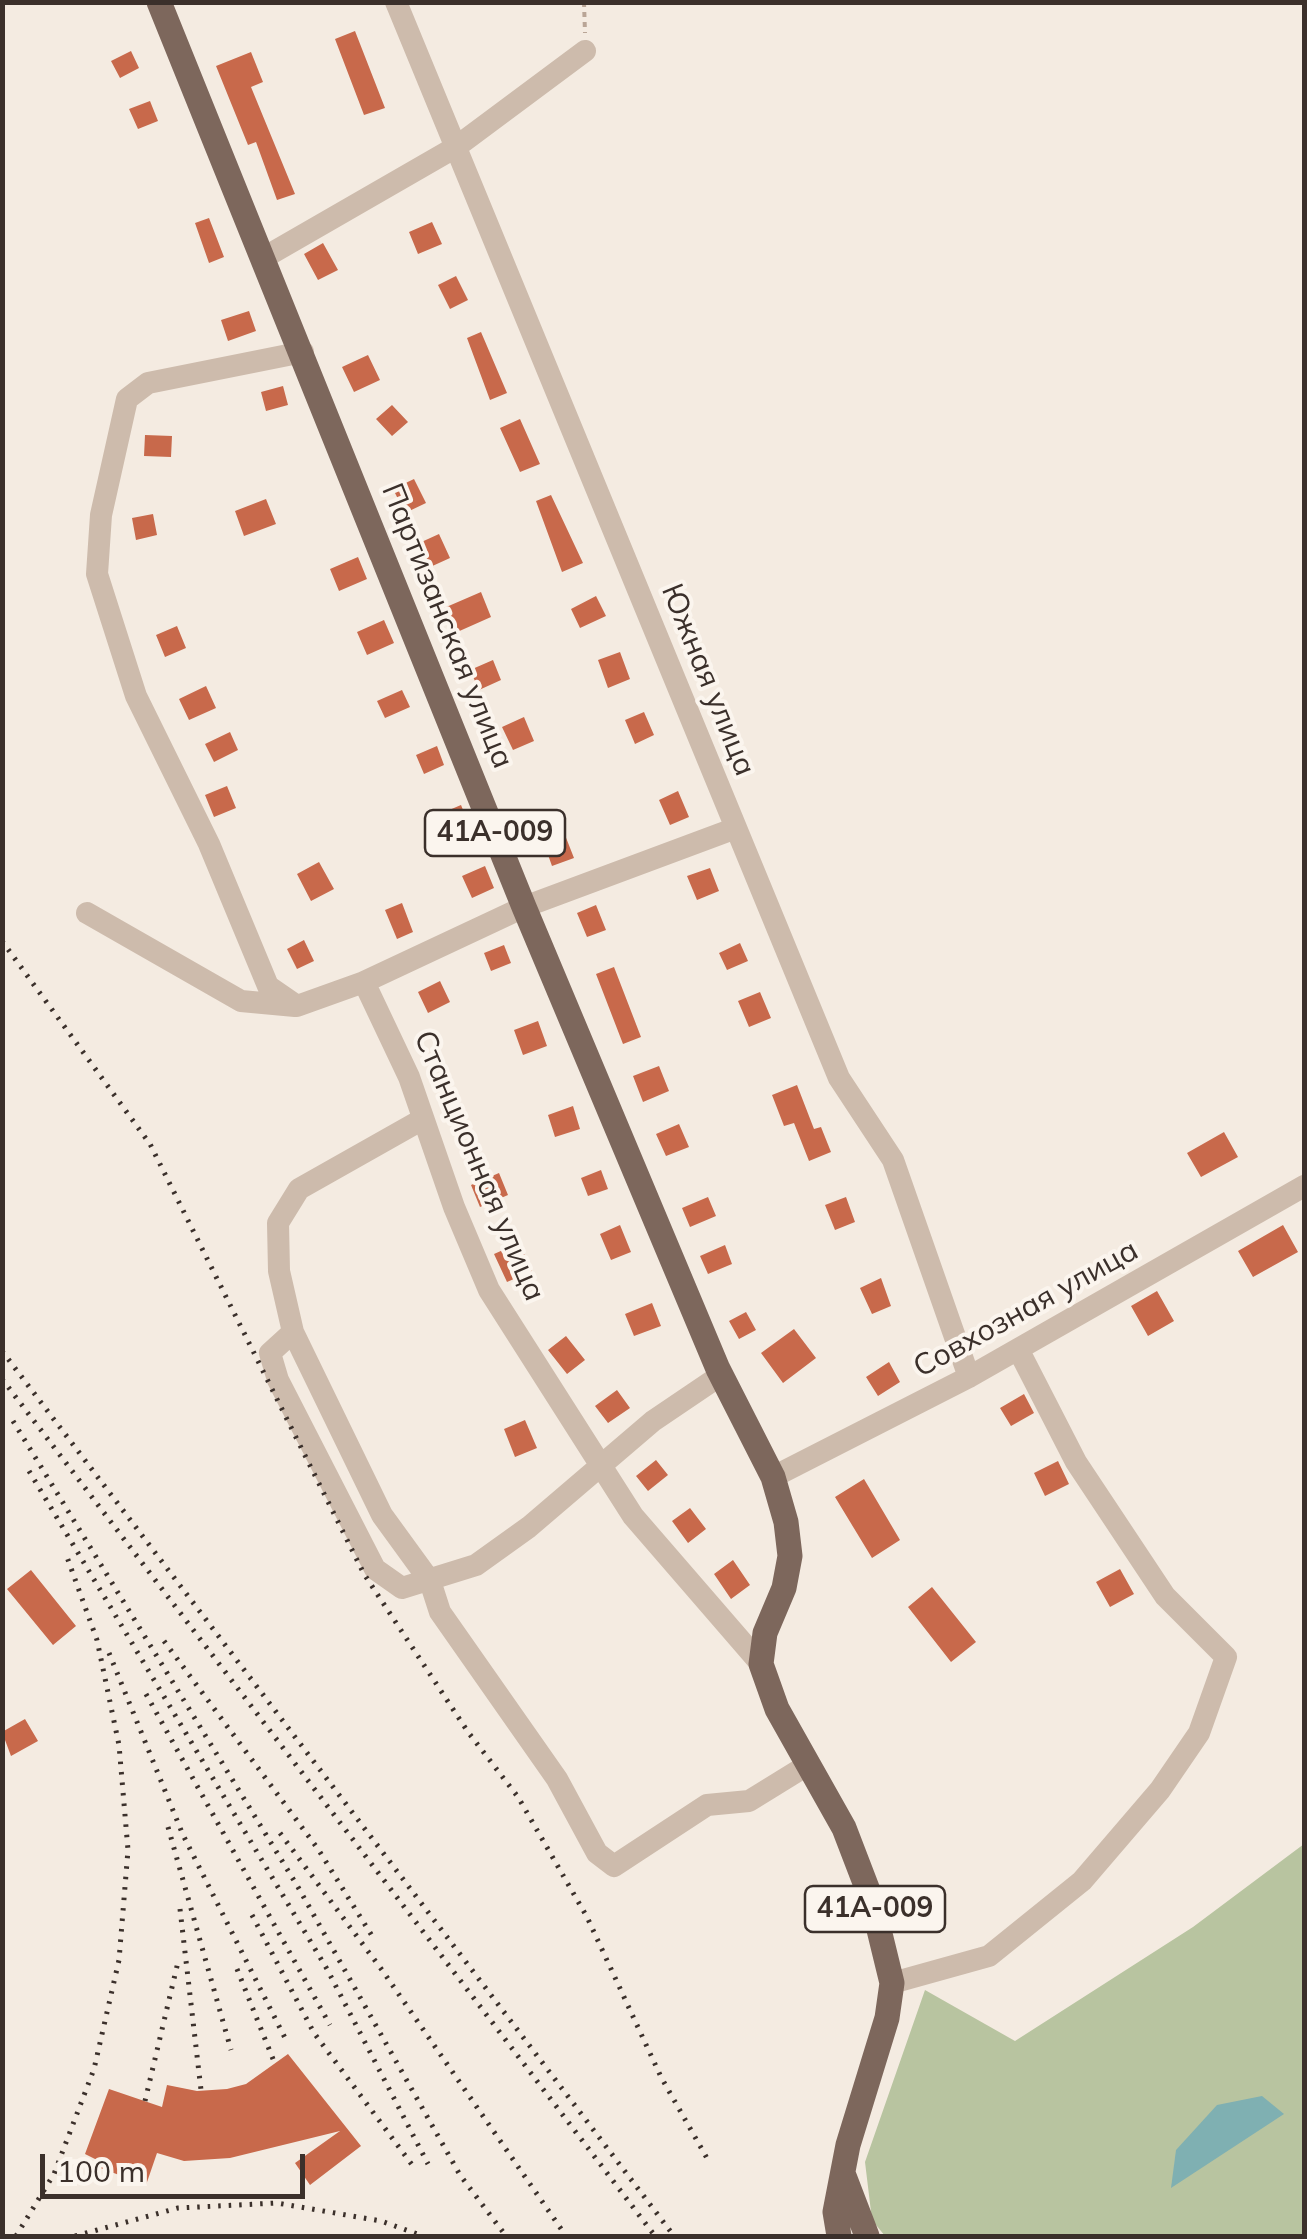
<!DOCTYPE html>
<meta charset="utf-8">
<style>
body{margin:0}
#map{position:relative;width:1307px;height:2239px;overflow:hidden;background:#f4ebe1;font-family:Mulish,sans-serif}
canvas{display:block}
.frame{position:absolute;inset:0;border:5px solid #3b302b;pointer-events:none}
.scale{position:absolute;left:40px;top:2154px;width:265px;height:45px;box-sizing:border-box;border:5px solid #3b302b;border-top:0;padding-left:12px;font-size:30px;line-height:35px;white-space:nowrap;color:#3b302b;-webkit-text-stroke:8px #fbf5ee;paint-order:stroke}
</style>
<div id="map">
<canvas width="1307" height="2239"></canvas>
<div class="frame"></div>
<div class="scale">100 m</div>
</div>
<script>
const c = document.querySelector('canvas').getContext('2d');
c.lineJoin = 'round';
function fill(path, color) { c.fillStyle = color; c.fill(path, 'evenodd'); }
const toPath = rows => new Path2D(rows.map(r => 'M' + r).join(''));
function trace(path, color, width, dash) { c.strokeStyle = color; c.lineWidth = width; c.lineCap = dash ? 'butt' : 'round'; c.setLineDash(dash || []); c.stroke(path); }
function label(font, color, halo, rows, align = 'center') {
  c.font = font + ' Mulish,sans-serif'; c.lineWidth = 8; c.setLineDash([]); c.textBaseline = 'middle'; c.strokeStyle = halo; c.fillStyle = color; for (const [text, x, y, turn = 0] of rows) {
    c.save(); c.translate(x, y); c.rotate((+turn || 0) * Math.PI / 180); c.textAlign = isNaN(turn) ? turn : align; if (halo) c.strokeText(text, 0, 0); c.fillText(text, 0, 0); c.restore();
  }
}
const green = toPath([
 [1304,1844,1304,2236,885,2236,872,2220,865,2162,925,1990,1015,2041,1193,1927]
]);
const water = toPath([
 [1262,2096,1284,2114,1171,2188,1176,2150,1217,2105]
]);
const building = toPath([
 [355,31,385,108,364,115,335,39],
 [131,51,139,68,120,78,111,61],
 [251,52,263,82,251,87,295,194,277,200,256,142,248,145,216,66],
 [150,101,158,121,138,129,129,109],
 [209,218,224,257,209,263,195,223],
 [432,222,442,244,418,254,409,232],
 [323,243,338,270,318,280,304,254],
 [456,276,468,300,450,309,438,285],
 [249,311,256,331,228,341,221,320],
 [481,332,507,393,490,400,467,338],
 [368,355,380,380,354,392,342,367],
 [283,386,288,405,266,411,261,392],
 [392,405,408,422,392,436,376,419],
 [520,419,540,464,520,472,500,428],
 [145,435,172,436,171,457,144,456],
 [414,479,426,503,405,513,393,489],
 [551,495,583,563,562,572,536,501],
 [266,499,276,524,244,536,235,511],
 [153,514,157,535,136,540,132,518],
 [439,534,450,558,428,568,417,544],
 [358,557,367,579,339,591,330,569],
 [481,592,491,617,455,633,444,608],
 [596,596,606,616,580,628,571,609],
 [384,620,394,643,367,655,357,632],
 [177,626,186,648,165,657,156,635],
 [620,652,630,679,608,688,598,660],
 [493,660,501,680,479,690,470,670],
 [206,686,216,708,189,720,179,699],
 [402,690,410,707,385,718,377,701],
 [644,712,654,735,635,744,625,720],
 [524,717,534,741,513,750,502,727],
 [230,732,238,750,214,762,205,744],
 [437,746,444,765,424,774,416,755],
 [227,786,236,808,214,817,205,795],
 [678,791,689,817,670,825,659,800],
 [461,805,471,829,445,839,435,816],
 [563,830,574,858,552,866,542,838],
 [319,862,334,889,311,901,297,874],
 [485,866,494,888,472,898,462,876],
 [710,868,719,891,697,900,687,876],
 [402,903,413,932,397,939,385,910],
 [596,905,606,930,587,937,577,913],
 [304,940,314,961,297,969,287,949],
 [740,943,748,961,727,970,719,953],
 [504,945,511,963,491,971,484,953],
 [614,967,641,1037,623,1044,596,974],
 [440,981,450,1002,428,1013,418,992],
 [760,992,771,1018,749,1027,738,1001],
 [538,1021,547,1046,523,1055,514,1030],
 [659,1066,669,1091,643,1102,633,1076],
 [797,1085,814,1129,821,1127,831,1152,809,1161,794,1123,784,1126,772,1095],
 [573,1106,580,1129,555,1137,548,1115],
 [679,1124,689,1147,666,1156,656,1134],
 [1224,1132,1238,1157,1201,1177,1187,1153],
 [601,1170,608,1189,588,1196,581,1178],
 [499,1173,508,1195,480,1207,471,1185],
 [708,1197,716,1216,690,1227,682,1208],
 [846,1197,855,1222,835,1230,825,1205],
 [620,1225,631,1252,611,1260,600,1234],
 [1283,1225,1298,1252,1253,1277,1238,1251],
 [519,1243,532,1271,507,1282,494,1254],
 [725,1245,732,1264,708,1274,700,1256],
 [881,1278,891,1306,872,1314,860,1288],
 [1157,1291,1174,1321,1148,1336,1131,1306],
 [652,1303,661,1326,634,1336,625,1314],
 [746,1312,756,1330,739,1339,729,1321],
 [794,1329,816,1358,783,1383,761,1353],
 [566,1336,585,1360,567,1374,548,1350],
 [889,1362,900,1382,878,1396,866,1377],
 [617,1390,630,1408,608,1423,595,1406],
 [1024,1394,1034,1413,1011,1426,1000,1408],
 [525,1420,537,1448,515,1457,504,1429],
 [656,1460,668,1475,648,1491,636,1476],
 [1058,1461,1069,1484,1045,1496,1034,1473],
 [864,1479,900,1540,872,1558,835,1497],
 [690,1508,706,1529,688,1543,672,1521],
 [733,1560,750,1585,731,1599,714,1574],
 [1120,1569,1134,1594,1110,1607,1096,1582],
 [31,1570,76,1626,53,1645,7,1589],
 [932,1587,976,1642,951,1662,908,1607],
 [25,1719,38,1741,11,1756,2,1732],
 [288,2054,361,2146,310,2185,295,2163,340,2131,230,2158,184,2161,157,2153,146,2185,95,2166,97,2160,85,2154,109,2089,162,2107,167,2085,197,2091,227,2089,246,2084]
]);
const path = toPath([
 [584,2,585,33]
]);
const minor = toPath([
 [396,2,839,1078,893,1160,969,1377],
 [265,257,456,147,585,51],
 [303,352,148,383,127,399,101,515,97,574,136,696,209,844,268,986,297,1006,364,982,524,907,736,828],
 [87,913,241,1001,295,1006],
 [364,982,409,1077,454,1207,489,1290,633,1516,761,1664],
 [423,1119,299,1189,278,1223,279,1271,293,1332,270,1353,278,1380,375,1569,402,1588,476,1565,529,1527,653,1421,721,1375],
 [293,1332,382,1515,430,1581,440,1612,557,1779,597,1853,614,1866,707,1805,749,1801,809,1764],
 [773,1477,969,1377,1304,1186],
 [892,1983,989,1956,1082,1881,1160,1790,1199,1733,1226,1657,1165,1596,1076,1462,1018,1349]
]);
const major = toPath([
 [159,2,524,907,718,1369,773,1477,786,1522,790,1556,784,1588,765,1633,761,1664,777,1709,844,1828,872,1901,892,1983,887,2018,848,2145,835,2212,839,2236],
 [844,2176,867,2236]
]);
const rail = toPath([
 [2,941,150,1144,364,1574,468,1732,518,1797,587,1917,661,2077,708,2160],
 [2,1351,674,2236],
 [2,1379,655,2236],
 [13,1421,298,1887,460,2175,506,2236],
 [29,1471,327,1969,428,2164],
 [164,1641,318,1849,374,1939],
 [109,1653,183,1835,285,2038],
 [146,1694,330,2025],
 [168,1827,231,2050],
 [280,1833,382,1970,566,2236],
 [180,1909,201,2090],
 [252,1915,314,2033,413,2166],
 [237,1969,275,2064],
 [145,2101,178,1962],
 [16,2236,54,2174,94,2069,119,1960,128,1850,119,1745,97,1640,67,1557],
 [75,2236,178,2208,277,2203,381,2221,423,2236]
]);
const shields = [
 [495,833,140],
 [875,1909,140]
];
const shieldNames = [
 ["41А-009",495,833],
 ["41А-009",875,1909]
];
const streetNames = [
 ["Партизанская улица",447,626,68],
 ["Южная улица",708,680,68],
 ["Станционная улица",479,1166,67],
 ["Совхозная улица",1026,1309,-29]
];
fill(green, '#b8c4a0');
fill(water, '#7fb0b2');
fill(building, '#c8694b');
trace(path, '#b9a596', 4, [5, 5]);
trace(minor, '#cdbbac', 22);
trace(major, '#7d675c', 25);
trace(rail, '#3b302b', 5, [2.5, 8]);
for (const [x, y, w] of shields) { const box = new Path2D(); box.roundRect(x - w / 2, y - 23, w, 46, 8); c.fillStyle = '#fbf5ee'; c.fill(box); trace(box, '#3b302b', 2.5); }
label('bold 28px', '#3b302b', null, shieldNames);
label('30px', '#3b302b', '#fbf5ee', streetNames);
</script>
